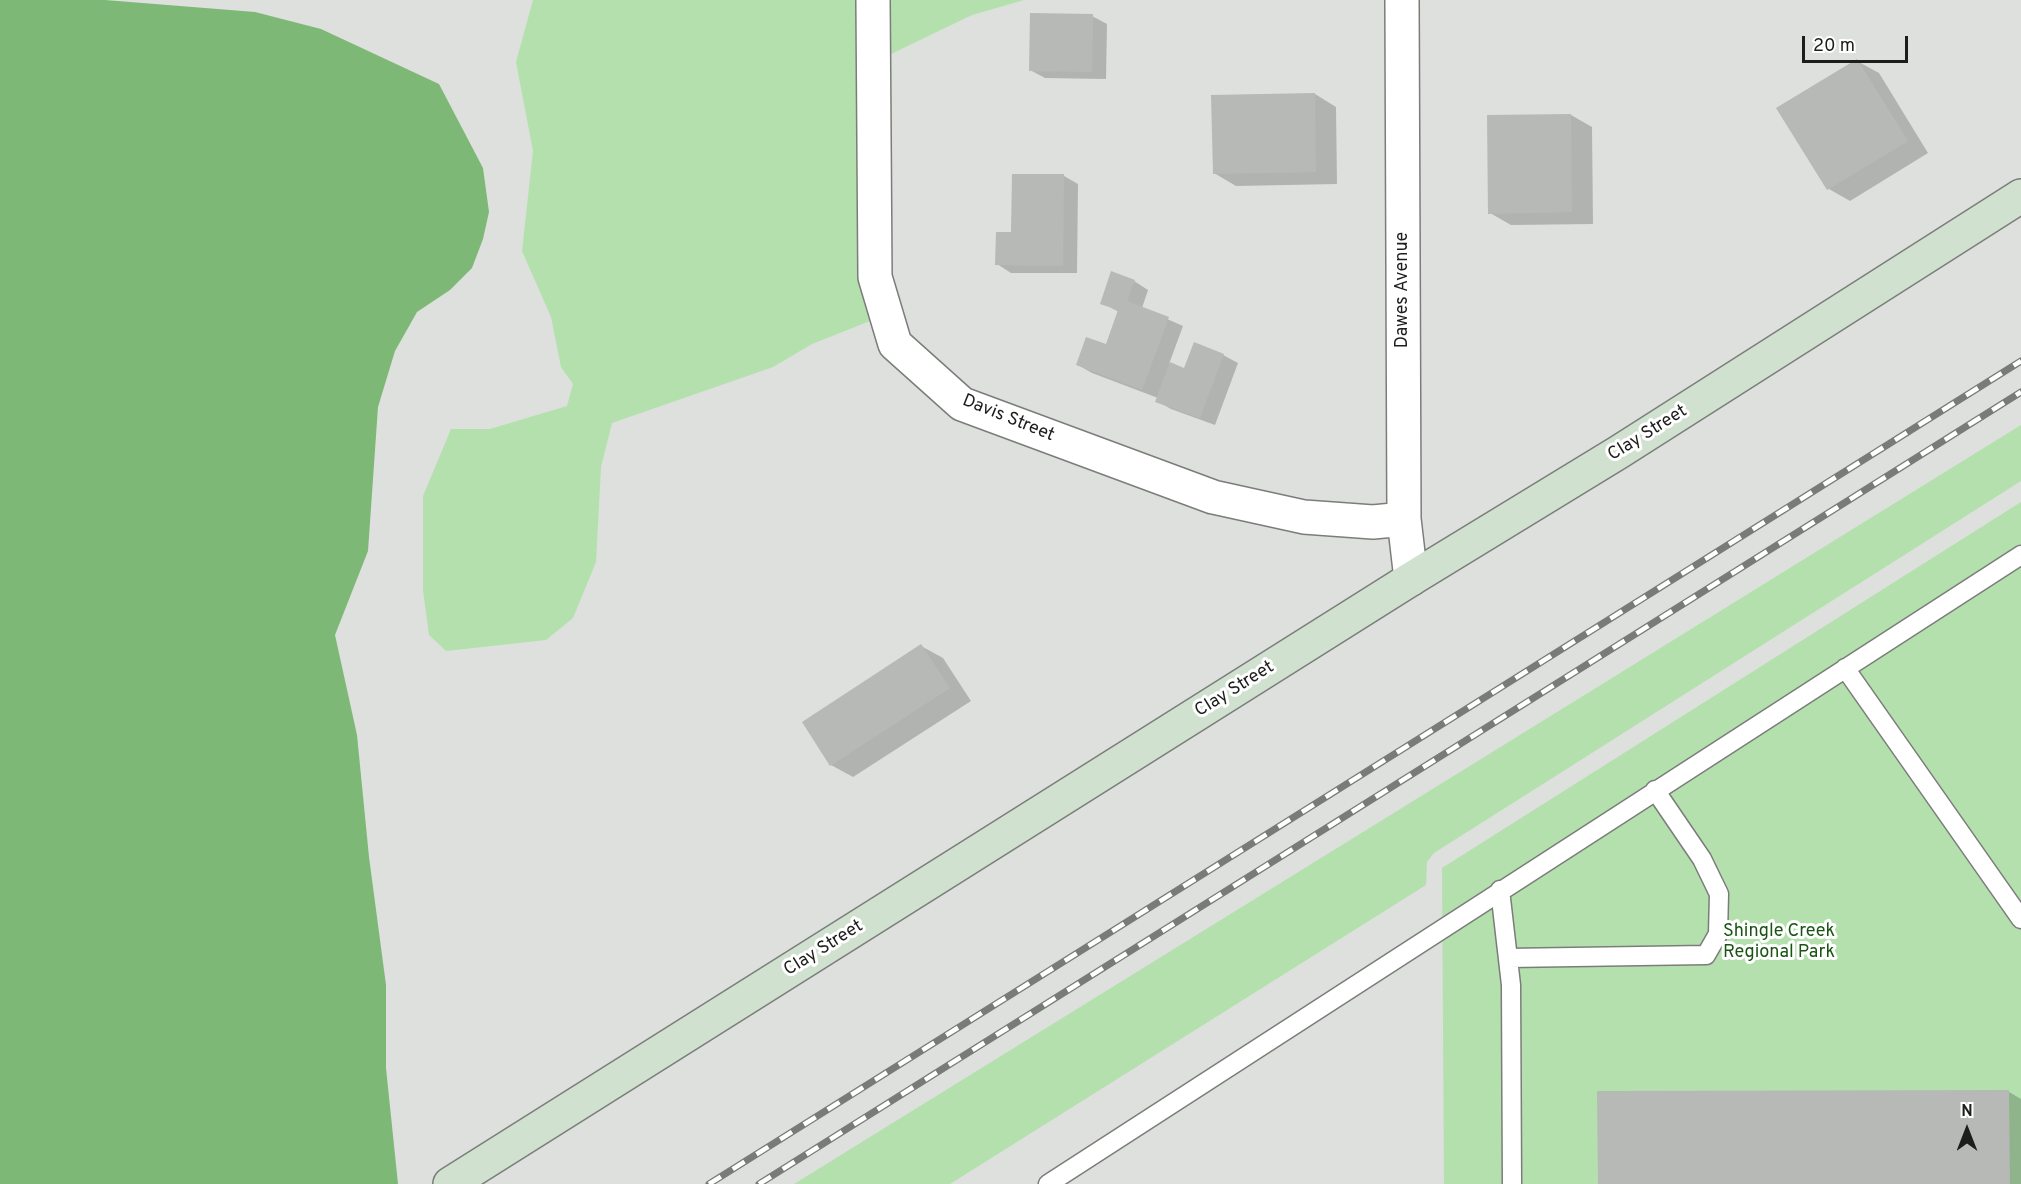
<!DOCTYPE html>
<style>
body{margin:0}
#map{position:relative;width:2021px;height:1184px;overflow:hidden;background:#dde0dc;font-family:Overpass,sans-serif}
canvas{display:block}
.north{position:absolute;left:1937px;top:1100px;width:60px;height:60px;-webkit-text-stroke:4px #fff;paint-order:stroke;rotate:0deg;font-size:16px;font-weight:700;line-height:24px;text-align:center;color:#1d1e1c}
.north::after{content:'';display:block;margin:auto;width:21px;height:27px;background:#1d1e1c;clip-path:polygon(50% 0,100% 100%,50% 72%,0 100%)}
.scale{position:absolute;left:1802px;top:36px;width:106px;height:27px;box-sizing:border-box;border:3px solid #1d1e1c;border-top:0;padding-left:8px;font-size:18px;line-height:21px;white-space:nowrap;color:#1d1e1c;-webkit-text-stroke:4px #fff;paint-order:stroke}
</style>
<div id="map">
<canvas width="2021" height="1184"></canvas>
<div class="north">N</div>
<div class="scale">20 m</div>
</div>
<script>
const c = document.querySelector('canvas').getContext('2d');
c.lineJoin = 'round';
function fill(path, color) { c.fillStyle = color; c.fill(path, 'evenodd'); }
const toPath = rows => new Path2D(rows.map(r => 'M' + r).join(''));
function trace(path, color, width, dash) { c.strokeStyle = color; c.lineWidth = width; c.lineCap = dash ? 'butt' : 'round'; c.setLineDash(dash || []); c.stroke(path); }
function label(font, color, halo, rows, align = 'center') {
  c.font = font + ' Overpass,sans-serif'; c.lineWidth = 6; c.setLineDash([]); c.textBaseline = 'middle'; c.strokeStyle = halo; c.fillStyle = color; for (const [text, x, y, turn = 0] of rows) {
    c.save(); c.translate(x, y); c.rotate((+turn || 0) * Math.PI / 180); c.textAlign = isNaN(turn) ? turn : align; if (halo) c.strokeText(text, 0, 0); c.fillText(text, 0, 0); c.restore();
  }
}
const green = toPath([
 [533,0,1024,0,972,15,889,55,870,69,862,293,880,317,812,344,773,367,612,423,601,467,596,562,573,618,546,640,446,651,429,635,423,590,423,496,451,429,490,429,567,406,573,384,561,367,551,317,522,251,533,151,516,62],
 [2021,425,2021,481,1434,853,1427,862,1426,885,950,1184,794,1184],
 [2021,502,2021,1184,1444,1184,1442,868]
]);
const forest = toPath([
 [0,0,105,0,255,12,321,29,439,84,483,168,489,212,483,239,472,268,450,290,417,312,395,351,378,407,368,551,335,635,357,735,369,857,386,985,386,1068,398,1184,0,1184]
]);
const shadow = toPath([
 [1092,16,1107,24,1106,79,1045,78,1030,70],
 [1857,61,1879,73,1928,153,1850,201,1829,189],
 [1315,94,1336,107,1337,184,1236,186,1214,173],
 [1571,115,1592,127,1593,224,1511,225,1490,213],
 [1064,176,1078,184,1077,273,1011,273,997,264],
 [1134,281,1148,290,1142,308,1183,326,1169,364,1185,370,1223,355,1238,363,1215,425,1171,409,1157,401,1158,398,1092,373,1078,365,1107,346,1119,312,1102,303],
 [921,646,943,658,971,701,853,777,831,765],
 [2009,1092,2021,1099,2021,1184,1599,1184]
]);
const building = toPath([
 [1030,13,1093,14,1092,72,1029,71],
 [1857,59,1908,141,1827,190,1776,108],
 [1315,93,1316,172,1213,174,1211,95],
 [1571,114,1572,212,1488,214,1487,115],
 [1012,174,1064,174,1063,266,995,265,996,232,1011,232],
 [1111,271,1135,280,1127,301,1169,317,1142,390,1076,365,1086,337,1106,344,1118,310,1100,304],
 [1194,342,1224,354,1200,418,1155,402,1170,362,1184,368],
 [921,644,950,688,830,766,802,722],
 [2009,1090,2010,1184,1598,1184,1597,1091]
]);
const lane = toPath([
 [1845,668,2021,919],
 [1500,890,1511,985,1512,1184],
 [1508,958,1706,955,1718,934,1719,894,1702,859,1655,790],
 [1048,1184,2021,555]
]);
const street = toPath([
 [873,0,875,277,895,344,962,404,1213,497,1304,517,1373,522,1404,519],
 [1402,0,1404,519,1411,579]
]);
const secondary = toPath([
 [450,1184,1411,579,1619,452,2021,196]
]);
const rail = toPath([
 [709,1184,2021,361],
 [759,1184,2021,392]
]);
const streetNames = [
 ["Dawes Avenue",1403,290,-90],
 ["Davis Street",1008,419,22],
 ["Clay Street",1648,434,-32],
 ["Clay Street",1235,690,-32],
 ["Clay Street",824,949,-32]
];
const parkNames = [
 ["Shingle Creek",1779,932],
 ["Regional Park",1779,953]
];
fill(green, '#b3e0ad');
fill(forest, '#7eb876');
fill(shadow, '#0003');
fill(building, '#b6b9b6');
trace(lane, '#7b7d7a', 21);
trace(street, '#7b7d7a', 36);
trace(secondary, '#7b7d7a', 36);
trace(lane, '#fff', 18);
trace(street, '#fff', 33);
trace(secondary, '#d1e1cf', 33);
trace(rail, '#797b78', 7);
trace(rail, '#fff', 4.5, [14]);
label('18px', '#1d1e1c', '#fff', streetNames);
label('18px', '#1a5414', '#fff', parkNames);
</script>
